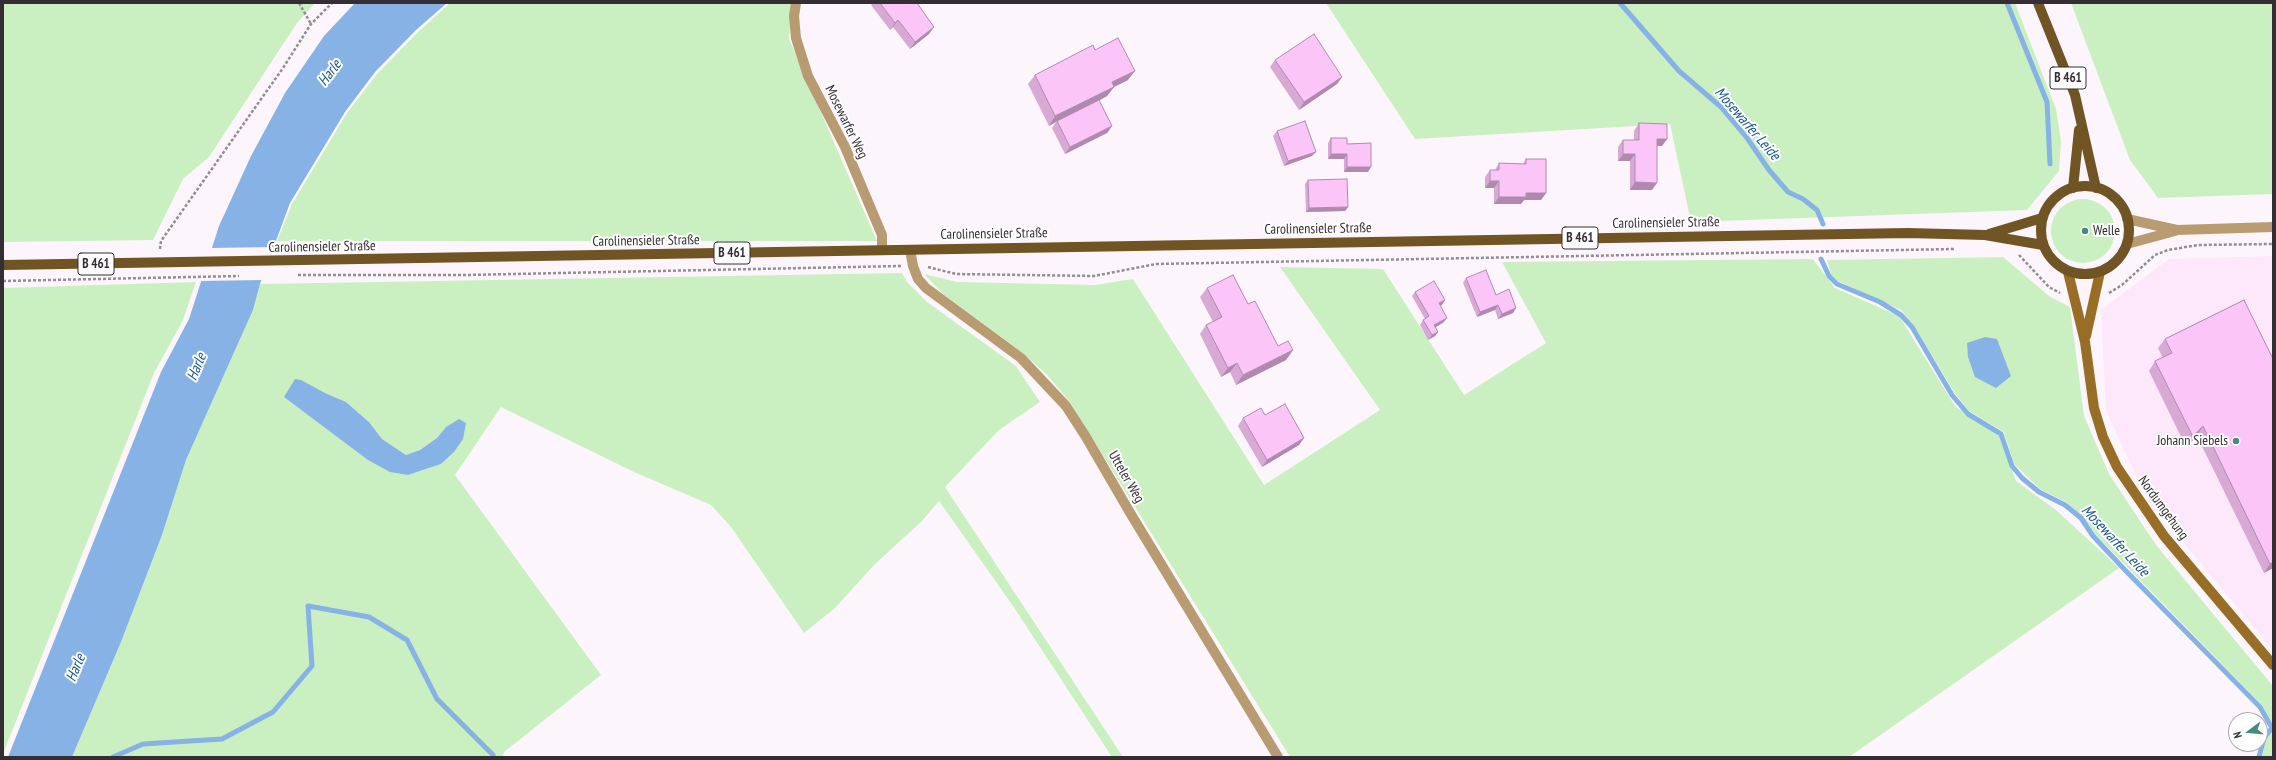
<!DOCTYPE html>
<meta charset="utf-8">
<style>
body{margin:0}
#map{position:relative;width:2276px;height:760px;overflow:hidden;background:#fdf5fc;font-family:"PT Sans Narrow",sans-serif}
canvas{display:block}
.frame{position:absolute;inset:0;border:4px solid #352d34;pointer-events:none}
.north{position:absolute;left:2228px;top:712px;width:40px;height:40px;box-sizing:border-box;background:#fff;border:1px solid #aeabae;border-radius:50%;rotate:254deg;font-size:11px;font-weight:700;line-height:16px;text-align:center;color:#352d34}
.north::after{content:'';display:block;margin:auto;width:14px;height:18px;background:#488b7e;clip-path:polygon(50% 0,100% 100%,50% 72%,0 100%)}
</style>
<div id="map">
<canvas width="2276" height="760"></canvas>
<div class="frame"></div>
<div class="north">N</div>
</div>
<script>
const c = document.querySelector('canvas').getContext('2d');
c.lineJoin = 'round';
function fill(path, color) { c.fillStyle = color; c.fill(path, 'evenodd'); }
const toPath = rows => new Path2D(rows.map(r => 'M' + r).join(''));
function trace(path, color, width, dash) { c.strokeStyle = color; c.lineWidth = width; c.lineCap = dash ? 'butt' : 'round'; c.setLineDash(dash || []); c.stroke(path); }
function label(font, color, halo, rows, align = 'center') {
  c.font = font + ' "PT Sans Narrow",sans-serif'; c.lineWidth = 4; c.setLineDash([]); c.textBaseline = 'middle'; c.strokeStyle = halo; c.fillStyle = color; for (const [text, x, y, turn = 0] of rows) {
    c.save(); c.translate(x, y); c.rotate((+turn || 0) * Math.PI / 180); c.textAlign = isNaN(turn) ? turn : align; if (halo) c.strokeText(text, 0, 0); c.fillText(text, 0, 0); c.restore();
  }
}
const built = toPath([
 [2273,256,2273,650,2147,499,2106,411,2101,310,2169,259]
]);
const green = toPath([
 [3,3,315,3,297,23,209,157,183,179,153,240,3,242],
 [450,3,792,3,789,39,877,241,277,241,292,204,347,113,377,74,418,32],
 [1326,3,2015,3,2056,109,2061,141,2059,171,2027,210,1691,222,1670,124,1415,139],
 [2071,3,2273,3,2273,194,2158,198,2130,160],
 '2051 231a32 32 0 1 1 64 0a32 32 0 1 1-64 0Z',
 [2003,257,2049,296,2070,307,2084,416,2109,474,2156,545,2273,686,2273,725,2262,705,2096,535,2082,516,2066,502,2040,489,2014,464,2004,432,1969,411,1954,392,1913,324,1901,310,1838,281,1831,274,1827,260],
 [1813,259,1835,288,1899,316,1955,406,2000,437,2016,481,2056,510,2119,568,1849,757,1290,757,1070,402,1047,375,1023,353,943,294,924,274,957,282,1095,285,1133,279,1264,485,1380,410,1280,267,1383,269,1464,395,1546,343,1502,262],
 [902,273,907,282,927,302,1016,366,1040,402,999,430,945,487,1123,757,1112,757,1013,606,939,501,922,521,874,565,835,608,804,633,731,527,711,505,634,472,501,407,455,475,601,675,504,752,503,757,72,757,121,642,162,535,186,460,253,310,260,284],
 [325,393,346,402,369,422,382,439,406,455,420,450,437,438,446,427,454,452,441,464,408,475,323,425,284,397],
 [196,282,183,320,154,373,3,754,3,288],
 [2273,729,2273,757,2262,757,2266,739]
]);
const water = toPath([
 [355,3,447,3,416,30,375,72,345,112,290,203,260,284,253,310,186,460,162,535,121,642,72,757,8,757,161,372,189,319,219,226,251,156,285,93,324,36],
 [1985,337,1997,339,2011,376,1996,388,1975,377,1968,357,1967,343],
 [295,379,301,380,325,393,346,402,369,422,382,439,406,455,420,450,437,438,446,427,459,419,466,423,463,439,454,452,441,464,408,475,390,472,368,460,284,397]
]);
const pier = toPath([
 [275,247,264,280,199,281,210,248]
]);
const stream = toPath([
 [1620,3,1679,71,1721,107,1747,138,1769,170,1788,192,1803,199,1817,210,1823,224],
 [2007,3,2047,102,2050,164],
 [1821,259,1829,276,1837,284,1880,302,1901,315,1912,327,1952,395,1968,414,2001,434,2012,466,2022,478,2039,492,2065,505,2081,518,2093,536,2124,569,2260,707,2272,728,2264,738,2259,757],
 [113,757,143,744,222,739,273,712,312,666,308,606,369,617,407,640,437,699,493,755,493,757]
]);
const path = toPath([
 [299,3,311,24],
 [160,249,161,241,283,68,311,24,332,3],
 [2019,255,2049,287,2060,293],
 [928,267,956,274,1094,276,1156,264,1954,249],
 [298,275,465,275,901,266],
 [3,281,239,276],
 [2109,293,2122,285,2155,255,2168,250,2198,245,2273,244]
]);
const minor = toPath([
 [796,3,794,16,796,38,808,76,845,147,882,235,882,250],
 [910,250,913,266,918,279,926,288,1021,358,1066,406,1086,437,1129,511,1278,757]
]);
const tertiary = toPath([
 [2127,219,2177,230,2273,227],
 [2127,244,2175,231]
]);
const secondary = toPath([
 [2068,272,2085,342,2094,408,2103,437,2117,467,2164,536,2273,665],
 [2086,336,2100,272]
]);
const primary = toPath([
 [2038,3,2075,95,2096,188],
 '2041 230a44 44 0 1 1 88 0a44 44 0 1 1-88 0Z',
 [2073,188,2079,130],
 [1989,234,2042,218],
 [3,265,1908,233,1985,235,2043,245]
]);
const wall = toPath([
 [873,3,917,3,929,34,910,49,893,27,890,30,871,5],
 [1095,50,1128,80,1114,87,1107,96,1099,101,1112,126,1107,133,1065,154,1052,128,1056,122,1049,126,1028,84,1035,75],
 [1275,60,1342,77,1337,84,1299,110,1270,67],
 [1639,123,1667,139,1662,146,1657,146,1652,190,1630,190,1630,161,1618,161,1618,147,1623,140,1634,140,1634,131],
 [1277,131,1312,156,1284,166,1273,136],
 [1331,138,1347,144,1368,172,1344,172,1344,159,1328,159,1328,143],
 [1526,159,1546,193,1541,200,1524,200,1521,204,1494,204,1494,188,1485,188,1485,177,1490,170,1495,170,1499,163,1523,164],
 [1308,180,1348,207,1345,211,1306,212,1305,184],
 [1466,278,1496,295,1516,308,1513,313,1498,319,1495,310,1477,317,1463,283],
 [1207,288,1248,304,1278,346,1293,350,1286,360,1236,385,1230,372,1221,377,1200,334,1206,325,1213,322,1200,297],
 [1415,292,1445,300,1440,305,1444,322,1436,327,1438,332,1435,336,1428,340,1420,325,1423,320,1425,319,1412,296],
 [2244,300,2273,568,2264,573,2197,436,2186,447,2149,371,2155,361,2163,358,2158,348,2165,339],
 [1265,415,1304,438,1299,445,1262,467,1238,426,1243,418]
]);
const shadedWall = toPath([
 [898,20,893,27,890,30,895,23],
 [934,27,929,34,910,49,915,42],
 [1135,71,1128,80,1114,87,1107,96,1057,122,1057,121,1056,122,1049,126,1055,116,1112,82],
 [1342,77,1337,84,1299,110,1304,102],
 [1112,126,1107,133,1065,154,1070,147],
 [1657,139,1667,139,1662,146,1652,146],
 [1316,152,1312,156,1284,166,1288,161],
 [1331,154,1347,154,1344,159,1328,159],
 [1623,154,1635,154,1630,161,1618,161],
 [1347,167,1371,167,1368,172,1344,172],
 [1490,181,1499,181,1494,188,1485,188],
 [1635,182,1657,183,1652,190,1630,190],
 [1526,193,1546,193,1541,200,1524,200,1521,204,1494,204,1499,197],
 [1348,207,1345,211,1306,212,1309,208],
 [1445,300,1442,305,1436,308,1439,303],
 [1498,305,1495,310,1477,317,1480,312],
 [1516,308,1513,313,1498,319,1502,314],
 [1447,318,1444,322,1431,330,1434,325],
 [1438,332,1435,336,1428,340,1432,335],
 [1293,350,1286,360,1236,385,1243,375],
 [1237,363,1230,372,1221,377,1228,368],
 [2203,426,2197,436,2186,447,2193,437],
 [1304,438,1299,445,1262,467,1267,460],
 [2273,562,2273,568,2264,573,2270,564]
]);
const building = toPath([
 [880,3,917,3,934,27,915,42,898,20,895,23,880,3],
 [1314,34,1342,77,1304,102,1275,60,1314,34],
 [1118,38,1135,71,1112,82,1114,87,1055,116,1035,75,1093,45,1095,50,1118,38],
 [1099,100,1112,126,1070,147,1057,121,1099,100],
 [1305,121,1316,152,1288,161,1277,131,1305,121],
 [1639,123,1667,124,1667,139,1657,139,1657,183,1635,182,1635,154,1623,154,1623,140,1639,140,1639,123],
 [1331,138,1347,138,1347,144,1371,143,1371,167,1347,167,1347,154,1331,154,1331,138],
 [1526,159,1546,159,1546,193,1526,193,1526,197,1499,197,1499,181,1490,181,1490,170,1499,170,1499,163,1526,164,1526,159],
 [1347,179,1348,207,1309,208,1308,180,1347,179],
 [1486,270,1496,295,1509,289,1516,308,1502,314,1498,305,1480,312,1466,278,1486,270],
 [1233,275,1248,304,1255,301,1278,346,1288,341,1293,350,1243,375,1237,363,1228,368,1206,325,1222,317,1207,288,1233,275],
 [1434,281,1445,300,1439,303,1447,318,1434,325,1438,332,1432,335,1423,320,1429,316,1415,292,1434,281],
 [2244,300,2273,359,2273,562,2270,564,2203,426,2193,437,2155,361,2172,353,2165,339,2244,300],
 [1285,404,1304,438,1267,460,1243,418,1261,408,1265,415,1285,404]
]);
const markers = [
 [2085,231,4,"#488b7e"],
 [2236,441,4,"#488b7e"]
];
const shields = [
 [2068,78,36],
 [1580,238,36],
 [732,253,36],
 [96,264,36]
];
const shieldNames = [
 ["B 461",2068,78],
 ["B 461",1580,238],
 ["B 461",732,253],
 ["B 461",96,264]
];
const streetNames = [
 ["Mosewarfer Weg",846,122,64],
 ["Carolinensieler Straße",1666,223,-1],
 ["Carolinensieler Straße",1318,229,-1],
 ["Carolinensieler Straße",994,234,-1],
 ["Carolinensieler Straße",646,241,-1],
 ["Carolinensieler Straße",322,247,-1],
 ["Utteler Weg",1126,477,60],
 ["Nordumgehung",2163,508,54]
];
const poiNames = [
 ["Welle",2093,231],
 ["Johann Siebels",2228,441,"right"]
];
const waterNames = [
 ["Harle",330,73,-53],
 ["Mosewarfer Leide",1747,124,49],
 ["Harle",197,367,-68],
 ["Mosewarfer Leide",2115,541,47],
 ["Harle",76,668,-68]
];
fill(built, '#fce7fb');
fill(green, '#caf0c1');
fill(water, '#86b2e6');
fill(pier, '#fdf5fc');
trace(stream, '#86b2e6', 5);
trace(path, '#948c93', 2.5, [3, 2]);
trace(minor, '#b89b71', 10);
trace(tertiary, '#b89b71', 10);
trace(secondary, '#986e27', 10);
trace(primary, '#715423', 10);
fill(wall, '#d8a9d5');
fill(shadedWall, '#b08aae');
fill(building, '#fbc5f8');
trace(building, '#b08aae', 1);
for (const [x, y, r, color] of markers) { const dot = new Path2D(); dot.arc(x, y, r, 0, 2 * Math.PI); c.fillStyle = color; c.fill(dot); trace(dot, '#fff', 1.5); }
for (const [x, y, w] of shields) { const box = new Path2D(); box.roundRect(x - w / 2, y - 11, w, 22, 3); c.fillStyle = '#fff'; c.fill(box); trace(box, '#352d34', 1); }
label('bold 13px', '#352d34', null, shieldNames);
label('14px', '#352d34', '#fff', streetNames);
label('14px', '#352d34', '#fff', poiNames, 'left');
label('italic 15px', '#165492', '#fff', waterNames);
</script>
